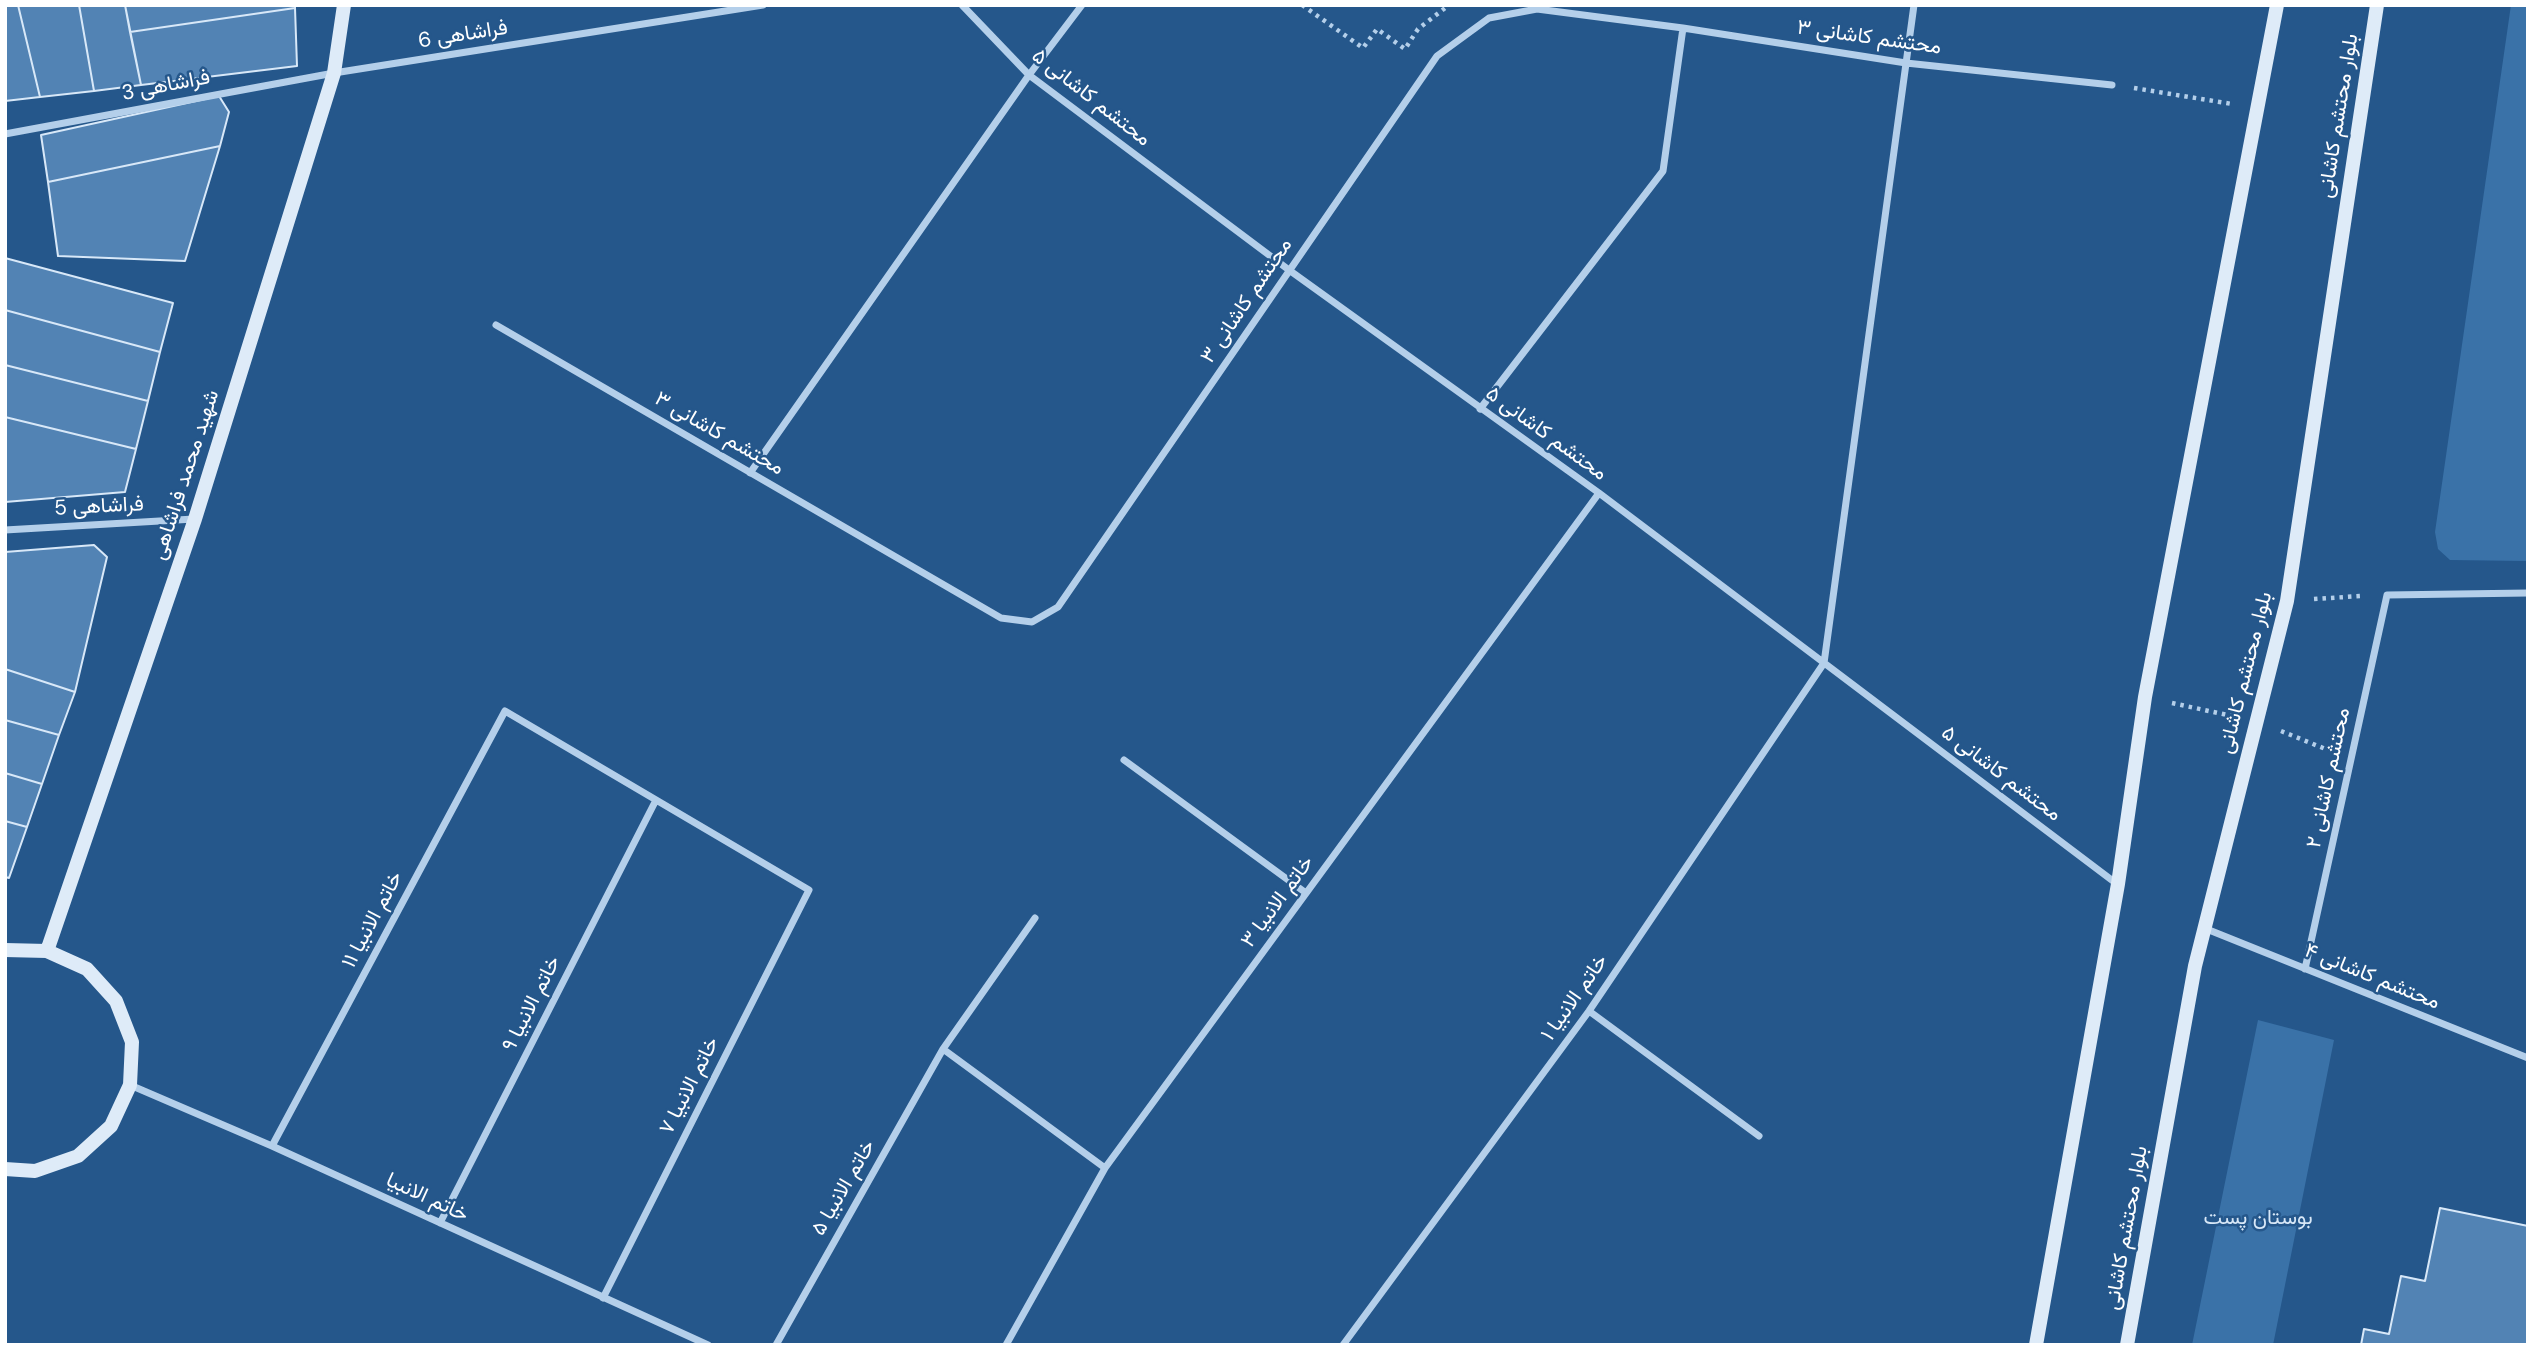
<!DOCTYPE html>
<meta charset="utf-8">
<style>
body{margin:0}
#map{position:relative;width:2533px;height:1350px;overflow:hidden;background:#25578b;font-family:"DM Sans",sans-serif}
canvas{display:block}
.frame{position:absolute;inset:0;border:7px solid #fff;pointer-events:none}
</style>
<div id="map">
<canvas width="2533" height="1350"></canvas>
<div class="frame"></div>
</div>
<script>
const c = document.querySelector('canvas').getContext('2d');
c.lineJoin = 'round';
function fill(path, color) { c.fillStyle = color; c.fill(path, 'evenodd'); }
const toPath = rows => new Path2D(rows.map(r => 'M' + r).join(''));
function trace(path, color, width, dash) { c.strokeStyle = color; c.lineWidth = width; c.lineCap = dash ? 'butt' : 'round'; c.setLineDash(dash || []); c.stroke(path); }
function label(font, color, halo, rows, align = 'center') {
  c.font = font + ' "DM Sans",Vazirmatn,sans-serif'; c.lineWidth = 5; c.setLineDash([]); c.textBaseline = 'middle'; c.strokeStyle = halo; c.fillStyle = color; for (const [text, x, y, turn = 0] of rows) {
    c.save(); c.translate(x, y); c.rotate((+turn || 0) * Math.PI / 180); c.textAlign = isNaN(turn) ? turn : align; if (halo) c.strokeText(text, 0, 0); c.fillText(text, 0, 0); c.restore();
  }
}
const green = toPath([
 [2511,5,2528,5,2528,561,2450,560,2438,549,2435,532],
 [2258,1020,2334,1040,2273,1345,2192,1345]
]);
const building = toPath([
 [5,5,18,5,40,97,5,101,5,5],
 [18,5,79,5,94,91,40,97,18,5],
 [79,5,125,5,141,85,94,91,79,5],
 [125,5,295,5,295,8,130,32,125,5],
 [295,8,297,66,141,85,130,32,295,8],
 [219,96,229,112,220,146,48,182,41,135,219,96],
 [220,146,185,261,58,256,48,182,220,146],
 [5,258,173,303,160,352,5,310,5,258],
 [5,310,160,352,148,401,5,365,5,310],
 [5,365,148,401,136,449,5,417,5,365],
 [5,417,136,449,125,492,5,502,5,417],
 [94,545,107,557,75,692,5,669,5,552,94,545],
 [5,669,75,692,59,735,5,720,5,669],
 [5,720,59,735,42,784,5,773,5,720],
 [5,773,42,784,27,827,5,821,5,773],
 [5,821,27,827,9,878,5,877,5,821],
 [2440,1208,2528,1226,2528,1345,2361,1345,2364,1329,2389,1334,2401,1276,2425,1281,2440,1208]
]);
const path = toPath([
 [1302,5,1363,48,1377,29,1405,49,1418,29,1449,5],
 [2134,88,2232,104],
 [2314,599,2361,596],
 [2172,703,2232,716],
 [2281,731,2328,750]
]);
const street = toPath([
 [962,5,1029,75,1289,270,1599,493,2117,884],
 [5,134,334,73,763,5],
 [496,325,1001,618,1032,622,1058,607,1437,56,1489,18,1537,9,1683,28,1906,63,2112,85],
 [1480,409,1663,171,1683,28],
 [750,473,1029,75,1082,5],
 [5,530,194,519],
 [1124,760,1306,893],
 [2204,928,2528,1058],
 [2305,969,2387,595,2528,593],
 [1589,1011,1759,1136],
 [943,1049,1105,1168],
 [130,1085,272,1146,708,1345],
 [272,1146,505,711,809,890,603,1298],
 [440,1223,656,800],
 [776,1345,943,1049,1035,918],
 [1006,1345,1105,1168,1599,493],
 [1343,1345,1589,1011,1824,663,1914,5]
]);
const secondary = toPath([
 [5,950,47,951,87,969,116,1001,132,1042,130,1085,111,1126,78,1156,35,1171,5,1169],
 [47,951,195,519,334,73,344,5],
 [2036,1345,2118,884,2145,697,2277,5],
 [2127,1345,2195,966,2287,601,2377,5]
]);
const streetNames = [
 ["فراشاهی 6",463,35,-9],
 ["محتشم کاشانی ۳",1869,38,8],
 ["فراشاهی 3",166,86,-11],
 ["محتشم کاشانی ۵",1091,98,38],
 ["بلوار محتشم کاشانی",2339,116,-81],
 ["محتشم کاشانی ۳",1247,301,-56],
 ["محتشم کاشانی ۳",719,434,30],
 ["محتشم کاشانی ۵",1546,434,36],
 ["شهید محمد فراشاهی",186,475,-72],
 ["فراشاهی 5",99,507,-3],
 ["بلوار محتشم کاشانی",2246,673,-76],
 ["محتشم کاشانی ۵",2001,774,37],
 ["محتشم کاشانی ۲",2329,778,-78],
 ["خاتم الانبیا ۳",1278,902,-54],
 ["خاتم الانبیا ۱۱",373,920,-62],
 ["محتشم کاشانی ۴",2372,977,22],
 ["خاتم الانبیا ۱",1575,998,-55],
 ["خاتم الانبیا ۹",532,1004,-63],
 ["خاتم الانبیا ۷",690,1086,-63],
 ["خاتم الانبیا ۵",844,1188,-60],
 ["خاتم الانبیا",427,1198,25],
 ["بلوار محتشم کاشانی",2127,1228,-80]
];
const parkNames = [
 ["بوستان پست",2258,1218]
];
fill(green, '#3a72a8');
fill(building, '#5283b4');
trace(building, '#d8e8f8', 2);
trace(path, '#b4cfea', 4.5, [3.5, 5]);
trace(street, '#b4cfea', 7);
trace(secondary, '#deebf8', 14);
label('21px', '#fff', '#25578b', streetNames);
label('21px', '#d8e8f8', '#25578b', parkNames);
</script>
